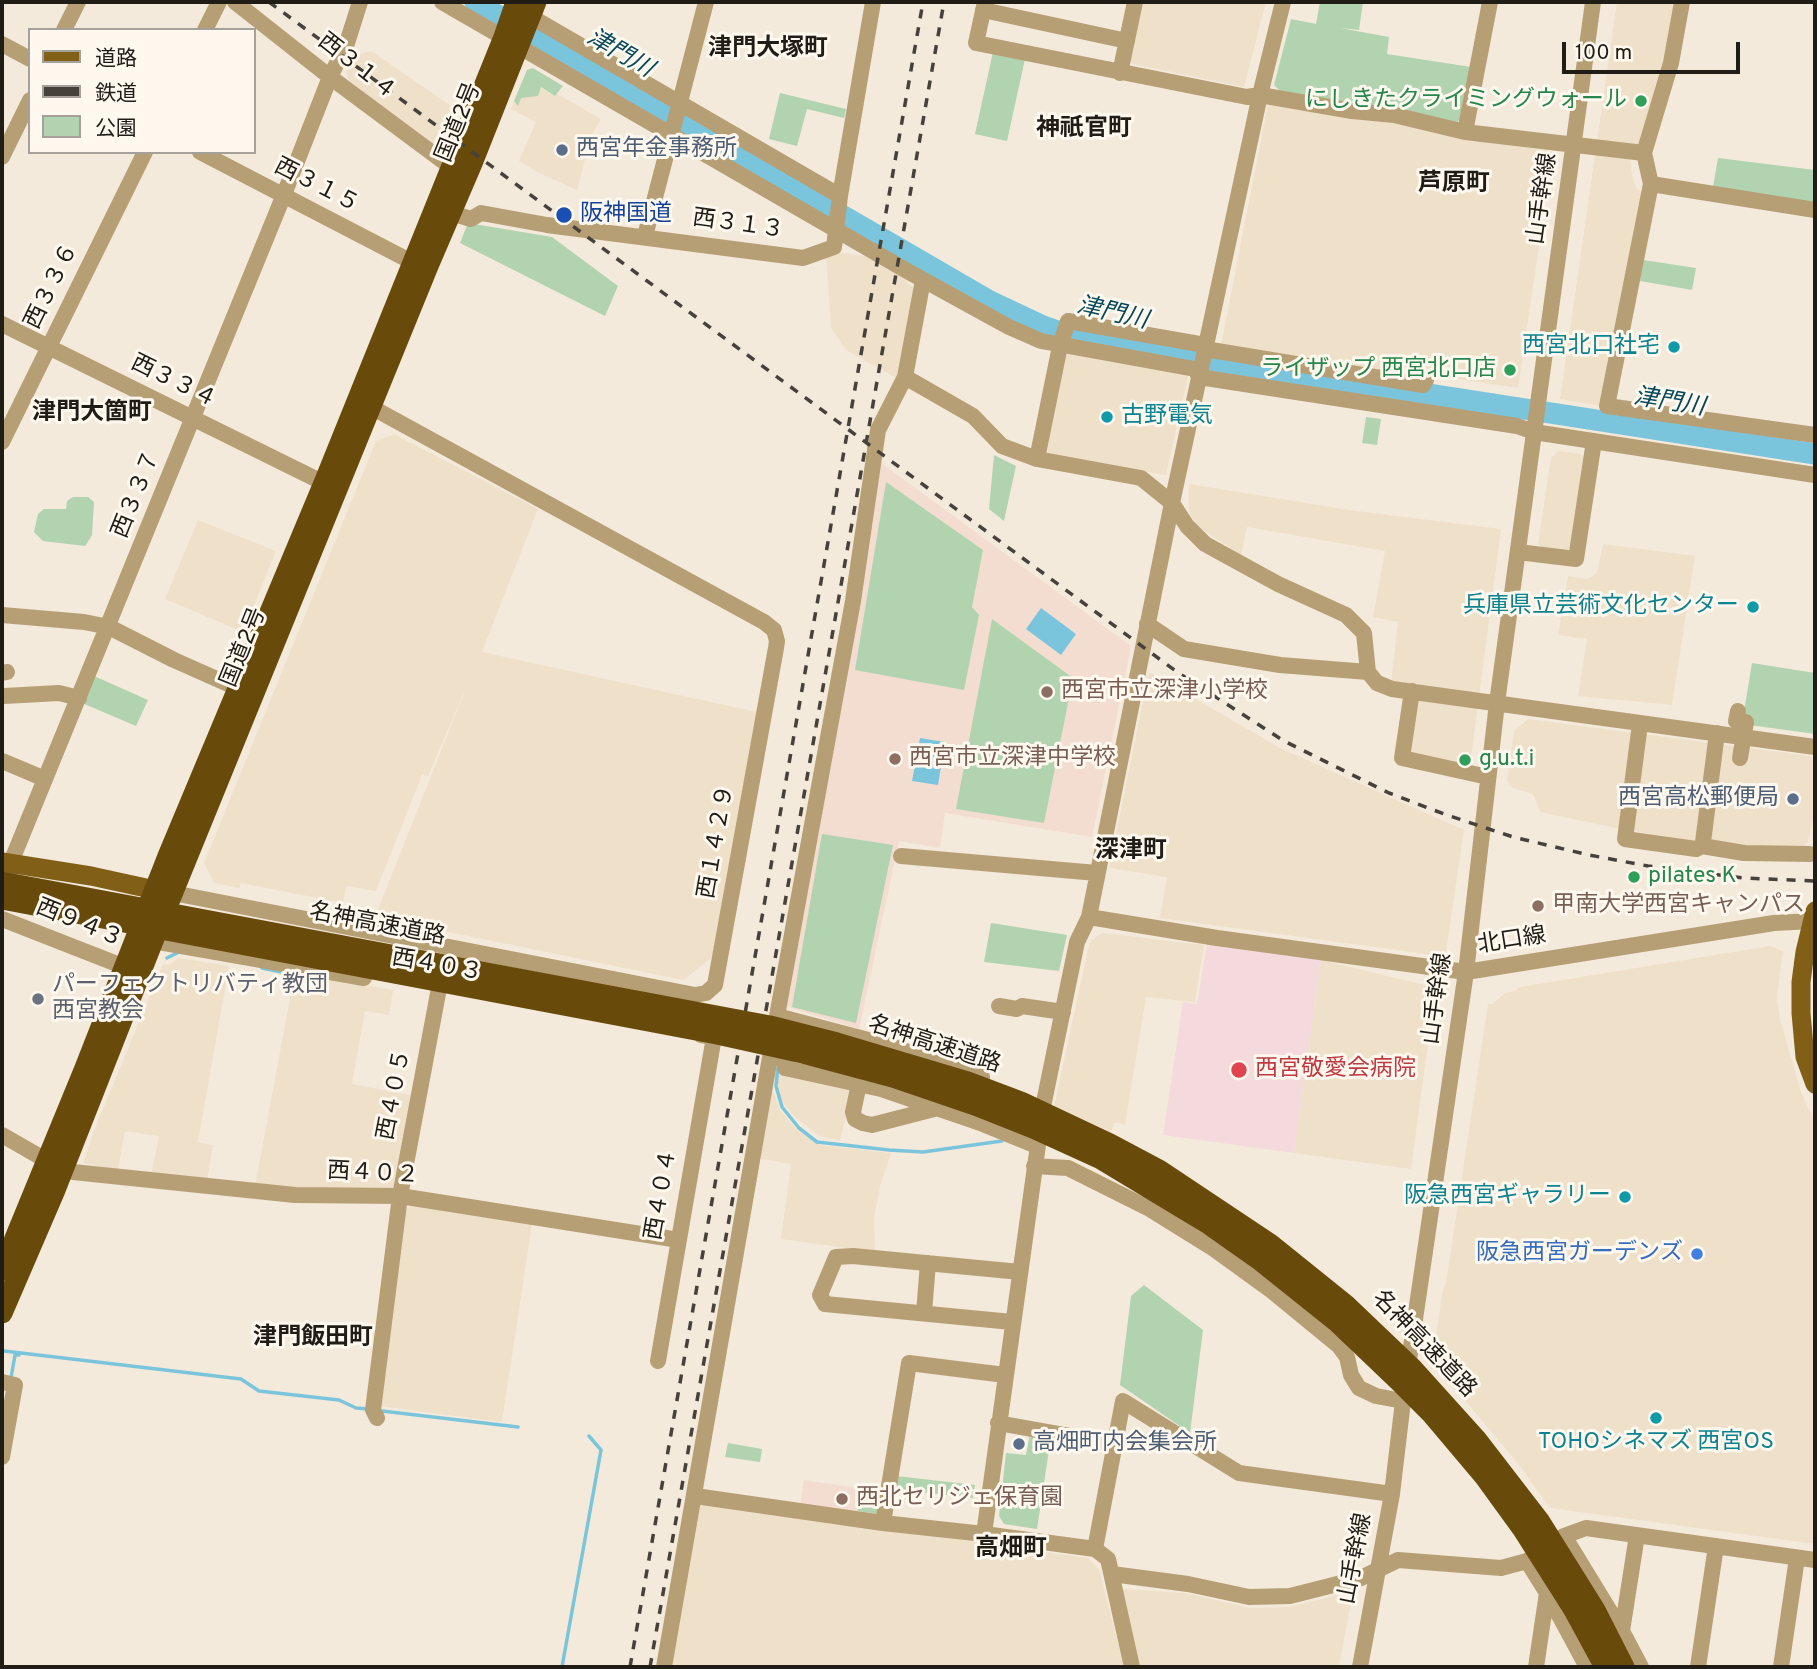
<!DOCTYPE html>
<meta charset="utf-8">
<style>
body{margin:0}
#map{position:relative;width:1817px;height:1669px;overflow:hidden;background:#f4eadb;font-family:Overpass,"Noto Sans JP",sans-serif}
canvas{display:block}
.frame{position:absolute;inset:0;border:4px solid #201d17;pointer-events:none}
.legend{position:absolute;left:28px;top:28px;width:228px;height:126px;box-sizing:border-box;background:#fef8ef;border:2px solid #a5a099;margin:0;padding:9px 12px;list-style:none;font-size:21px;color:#201d17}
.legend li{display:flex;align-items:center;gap:14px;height:35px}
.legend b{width:35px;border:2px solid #a5a099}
.scale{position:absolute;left:1562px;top:42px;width:178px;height:32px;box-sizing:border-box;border:4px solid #201d17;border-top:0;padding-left:9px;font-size:21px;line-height:24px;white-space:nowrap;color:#201d17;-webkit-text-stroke:5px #fef8ef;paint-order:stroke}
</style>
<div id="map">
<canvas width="1817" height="1669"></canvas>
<div class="frame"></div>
<ul class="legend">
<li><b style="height:9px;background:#825f17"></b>道路</li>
<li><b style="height:9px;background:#46413a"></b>鉄道</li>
<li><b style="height:19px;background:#b1d3b0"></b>公園</li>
</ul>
<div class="scale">100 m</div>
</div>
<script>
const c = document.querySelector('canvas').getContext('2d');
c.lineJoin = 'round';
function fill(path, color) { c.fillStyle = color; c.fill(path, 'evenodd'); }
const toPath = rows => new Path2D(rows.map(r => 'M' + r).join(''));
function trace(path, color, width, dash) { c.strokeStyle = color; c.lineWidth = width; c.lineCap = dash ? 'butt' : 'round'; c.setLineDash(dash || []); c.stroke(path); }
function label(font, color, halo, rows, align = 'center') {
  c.font = font + ' Overpass,"Noto Sans JP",sans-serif'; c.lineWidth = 6; c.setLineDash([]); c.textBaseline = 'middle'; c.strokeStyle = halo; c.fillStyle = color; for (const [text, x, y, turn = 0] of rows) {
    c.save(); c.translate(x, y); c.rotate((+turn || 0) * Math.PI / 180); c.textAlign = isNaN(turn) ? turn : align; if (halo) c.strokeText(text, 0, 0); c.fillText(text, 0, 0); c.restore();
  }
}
const built = toPath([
 [1141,2,1266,2,1244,87,1133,64,1128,59],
 [1617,2,1675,2,1663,76,1640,144,1630,159,1632,175,1636,188,1643,193,1601,406,1560,399],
 [371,51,453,107,436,150,349,80,346,72,359,54],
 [540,87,555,96,556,93,601,119,591,136,577,190,537,172,519,161,536,122,511,109,514,101,516,104,521,98],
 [1268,104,1351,118,1398,122,1472,142,1475,139,1553,152,1518,388,1425,374,1424,380,1221,345],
 [838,252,870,257,901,276,915,289,898,379,846,350,831,328,826,257],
 [1067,350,1189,372,1166,475,1046,456],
 [394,434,538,509,482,652,757,712,713,957,683,980,375,917,470,678,428,776,422,775,376,891,346,886,343,903,241,883,239,888,214,883,204,863,376,441],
 [1558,451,1581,454,1586,462,1571,548,1565,552,1545,550,1538,544,1551,458],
 [1189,484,1349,510,1501,529,1470,766,1409,756,1418,687,1391,683,1398,622,1373,617,1385,551,1247,527,1241,555,1198,527,1189,512],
 [198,520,276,551,243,632,165,599],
 [1603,544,1695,556,1672,705,1578,696,1587,639,1558,635,1568,576,1587,579,1597,573],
 [1149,672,1282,749,1464,830,1446,952,1441,956,1160,918,1167,877,1109,868],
 [1528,719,1811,756,1815,762,1815,809,1808,842,1799,850,1719,845,1615,828,1540,812,1533,794,1511,787,1507,781,1514,731],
 [1102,933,1204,945,1195,1002,1146,997,1125,1125,1115,1122,1111,1132,1054,1106,1090,941],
 [1770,946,1783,951,1777,998,1780,1019,1801,1092,1815,1122,1815,1544,1550,1508,1516,1461,1432,1361,1443,1289,1446,1283,1488,1004,1493,1004,1505,993,1515,991,1520,987],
 [178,958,229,966,198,1142,213,1145,207,1182,151,1176,159,1136,125,1131,118,1170,83,1163,96,1126,163,964,170,965],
 [1321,960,1429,986,1435,993,1411,1169,1294,1153],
 [312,976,393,990,389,1015,365,1011,352,1084,415,1096,399,1185,392,1192,255,1186,294,977],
 [780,1071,853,1089,840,1141,820,1136,796,1118,783,1103,777,1085],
 [772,1088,780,1110,796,1129,819,1145,891,1153,880,1186,874,1218,875,1252,781,1239,791,1164,757,1158],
 [413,1204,532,1224,502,1422,379,1406,405,1210],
 [698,1503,1088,1558,1099,1569,1124,1667,669,1667],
 [1122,1589,1186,1593,1250,1608,1290,1607,1353,1591,1339,1667,1139,1667]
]);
const education = toPath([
 [880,462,1131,646,1092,837,945,813,940,848,899,841,859,1029,787,1007],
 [804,1480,884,1492,877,1516,800,1505]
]);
const medical = toPath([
 [1207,944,1321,960,1294,1153,1163,1135,1183,1002,1197,1004]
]);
const green = toPath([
 [1320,2,1363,2,1359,30,1340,28,1389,37,1387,54,1471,67,1463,117,1455,124,1281,92,1274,85,1291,19,1316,24],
 [993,52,1025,59,1007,141,975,134],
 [533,68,563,86,555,96,541,87,538,96,521,98,518,106,514,101,527,70],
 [780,93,846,109,844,118,807,109,797,146,769,139],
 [1718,158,1815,170,1815,203,1713,187],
 [468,223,552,237,618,286,605,316,460,243],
 [1643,260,1696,268,1692,290,1640,281],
 [1366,417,1381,419,1377,445,1362,443],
 [994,455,1016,466,1004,521,989,509],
 [886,482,983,550,972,607,979,615,964,690,855,670],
 [73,497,88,497,94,502,92,535,89,540,85,546,43,541,34,532,38,514,44,509,66,509,67,501],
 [992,619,1073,678,1044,823,956,809],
 [1752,663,1815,673,1815,734,1742,724],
 [94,676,148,700,136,726,82,703],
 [822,834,893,845,856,1023,792,1007],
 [991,923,1067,935,1059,971,984,962],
 [1144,1285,1203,1330,1190,1433,1120,1385,1131,1296],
 [1030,1434,1051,1437,1037,1529,1004,1524,999,1516,1006,1453,1026,1455],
 [728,1443,762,1449,760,1462,725,1457],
 [896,1476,975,1485,973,1498,894,1489],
 [861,1490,881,1494,878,1514,858,1511]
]);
const water = toPath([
 [1041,608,1076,634,1061,655,1026,629],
 [920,738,945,742,938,785,912,781]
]);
const stream = toPath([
 [167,958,179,952],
 [262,968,291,974],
 [778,1066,776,1086,782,1107,799,1128,817,1142,889,1150,923,1152,1002,1141],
 [4,1351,241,1379,259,1391,339,1400,356,1408,368,1409],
 [11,1378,15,1355,19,1355],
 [382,1411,518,1427],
 [562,1667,601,1450,589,1436]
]);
const river = toPath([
 [475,2,990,301,1043,326,1086,341,1815,454]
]);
const minor = toPath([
 [235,2,330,77,451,167],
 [442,2,909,272,1009,327,1041,341,1195,369,1199,377,1517,426,1534,432,1815,475],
 [985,2,976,43,1247,97,1260,95,1352,111,1394,115,1465,132,1644,153],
 [1682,2,1671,63,1644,153,1651,184,1607,406,1815,435],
 [983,10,1127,41],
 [521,11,840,196],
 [64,30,78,2],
 [205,30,219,2],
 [2,44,30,59],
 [1120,73,1135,2],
 [1465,132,1490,2],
 [200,152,412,262],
 [2,157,30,100],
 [1651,184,1815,210],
 [451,213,471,219,481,213,547,225,803,258,834,247,840,196,873,2],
 [645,236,706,2],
 [923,280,905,377,878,430,853,601,777,1016,891,1046,982,1077],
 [2,324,324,483],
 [1205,349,1423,385,1426,380],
 [905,377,973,416,1002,446,1037,459,1141,478,1172,503,1187,526,1205,544,1278,584,1346,615,1364,633,1368,672,1377,683,1392,689,1815,747],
 [2,442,145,152],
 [1037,459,1060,346,1068,321,1205,345],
 [1518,552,1576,559,1594,441],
 [2,615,84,622,109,627,174,660,237,688],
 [1147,624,1184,649,1280,665,1368,672],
 [2,673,7,672],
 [1412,691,1402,758,1488,777],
 [4,696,59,693,79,698],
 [1640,724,1625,839,1696,849,1702,846,1703,842,1717,733],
 [2,761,45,779],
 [1702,846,1744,853,1810,854],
 [901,856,1097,873],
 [7,872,283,197,330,77,347,43,360,2],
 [173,893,695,995,706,993,715,985,776,648,777,641,774,630,764,622,362,402],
 [1089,917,1217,938,1466,972,1774,923,1815,921],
 [2,919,135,971],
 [153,941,364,978],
 [999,1006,1017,1009,1022,1006,1063,1012],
 [787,1055,785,1068,881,1089,983,1124,1037,1146],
 [859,1084,853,1112,855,1119,863,1123,872,1125,938,1108],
 [2,1135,63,1170,73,1172,295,1195,400,1196,679,1240],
 [1034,1166,1068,1168,1148,1208,1214,1249,1272,1291,1339,1346,1347,1357,1351,1375,1359,1388,1376,1396,1403,1401],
 [924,1313,928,1263],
 [1012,1322,825,1304,820,1295,836,1257,853,1256,1020,1272],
 [658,1361,714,1037,701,1035],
 [2,1382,15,1385,2,1457],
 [377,1418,373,1410,400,1196,442,972],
 [998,1423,1115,1444],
 [695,1496,883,1523,984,1534],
 [883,1523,909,1363,1005,1375],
 [1564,1536,1622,1631,1641,1667],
 [1095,1549,1123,1401,1239,1473,1392,1494],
 [1527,1561,1547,1593,1587,1667],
 [1112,1574,1188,1584,1249,1597,1290,1596,1361,1578,1398,1560,1501,1568,1527,1561,1564,1536,1586,1528,1815,1560],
 [1622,1631,1637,1535],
 [664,1667,770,1057,786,1059],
 [1132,1667,1108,1559,1095,1549,984,1534,1044,1102,1077,942,1089,917,1172,503,1260,95,1283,2],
 [1360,1667,1392,1494,1403,1401,1466,972,1497,703,1593,2],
 [1536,1667,1547,1593],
 [1698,1667,1716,1546],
 [1781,1667,1797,1558]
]);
const major = toPath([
 [2,862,91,876,169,893],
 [1815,911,1805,952,1801,982,1801,1013,1805,1057,1815,1084]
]);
const highway = toPath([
 [2,1270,85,1068,168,856,324,483,504,37,516,2],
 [2,1313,55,1190,153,941,428,266,473,161,536,2]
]);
const rail = toPath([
 [269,2,1177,672,1284,741,1389,793,1444,814,1513,837,1589,855,1648,866,1743,878,1815,881],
 [630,1667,923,2],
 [650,1667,944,2]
]);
const minorBridge = toPath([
 [1738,711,1736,721,1746,722,1740,758]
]);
const highwayBridge = toPath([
 [2,882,770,1026,837,1043,968,1082,1021,1102,1110,1144,1159,1170,1270,1244,1347,1306,1412,1368,1476,1439,1540,1522,1595,1610,1624,1667],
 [2,899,717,1034,803,1053,893,1077,975,1105,1033,1128,1101,1159,1207,1223,1261,1261,1336,1321,1402,1384,1431,1413,1485,1477,1522,1528,1574,1610,1605,1667]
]);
const markers = [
 [1641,101,7,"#2e9e5b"],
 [562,150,7,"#5c6f8a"],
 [564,215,9,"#1a4fb4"],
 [1674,347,7,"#0f9aa8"],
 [1510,370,7,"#2e9e5b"],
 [1107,417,7,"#0f9aa8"],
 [1753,607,7,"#0f9aa8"],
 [1047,692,7,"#8d6e63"],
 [895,759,7,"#8d6e63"],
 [1465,760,7,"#2e9e5b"],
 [1793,799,7,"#5c6f8a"],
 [1634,877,7,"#2e9e5b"],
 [1538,906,7,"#8d6e63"],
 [38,999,7,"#6b7280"],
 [1239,1070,9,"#e0444e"],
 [1625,1197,7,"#0f9aa8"],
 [1697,1254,7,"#3f7fe0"],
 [1656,1418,7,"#0f9aa8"],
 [1019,1444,7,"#5c6f8a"],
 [842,1499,7,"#8d6e63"]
];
const streetNames = [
 ["西３１４",356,68,38],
 ["国道2号",460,123,-68],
 ["西３１５",316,187,27],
 ["山手幹線",1544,199,-82],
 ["西３１３",738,226,8],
 ["西３３６",53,287,-64],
 ["西３３４",173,383,26],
 ["西３３７",138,495,-68],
 ["国道2号",245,648,-68],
 ["西１４２９",718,842,-80],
 ["西９４３",79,925,22],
 ["名神高速道路",377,926,11],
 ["北口線",1512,942,-9],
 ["西４０３",437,967,10],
 ["山手幹線",1439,999,-82],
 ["名神高速道路",934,1046,18],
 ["西４０５",396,1095,-79],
 ["西４０２",373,1175,3],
 ["西４０４",663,1195,-80],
 ["名神高速道路",1423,1345,46],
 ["山手幹線",1357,1559,-79]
];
const leisureNames = [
 ["にしきたクライミングウォール",1627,101],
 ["ライザップ 西宮北口店",1496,370],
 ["g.u.t.i",1479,760,"left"],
 ["pilates K",1648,877,"left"]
];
const serviceNames = [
 ["西宮年金事務所",576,150],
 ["西宮高松郵便局",1779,799,"right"],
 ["高畑町内会集会所",1033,1444]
];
const transitNames = [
 ["阪神国道",580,215]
];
const cultureNames = [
 ["西宮北口社宅",1660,347],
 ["古野電気",1121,417,"left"],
 ["兵庫県立芸術文化センター",1739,607],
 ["阪急西宮ギャラリー",1611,1197],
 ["TOHOシネマズ 西宮OS",1656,1443,"center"]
];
const educationNames = [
 ["西宮市立深津小学校",1061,692],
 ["西宮市立深津中学校",909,759],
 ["甲南大学西宮キャンパス",1552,906],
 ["西北セリジェ保育園",856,1499]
];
const worshipNames = [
 ["パーフェクトリバティ教団",52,986],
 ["西宮教会",52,1012]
];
const healthNames = [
 ["西宮敬愛会病院",1255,1070]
];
const shopNames = [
 ["阪急西宮ガーデンズ",1683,1254]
];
const neighbourhoodNames = [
 ["津門大塚町",768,50],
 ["神祇官町",1084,130],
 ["芦原町",1454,185],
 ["津門大箇町",92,414],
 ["深津町",1131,852],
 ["津門飯田町",313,1339],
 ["高畑町",1011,1550]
];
const waterNames = [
 ["津門川",619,55,30],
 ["津門川",1112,315,13],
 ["津門川",1669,404,9]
];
fill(built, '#efe0ca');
fill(education, '#f3ddd1');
fill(medical, '#f5dadd');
fill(green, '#b1d3b0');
fill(water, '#7bc5dc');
trace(stream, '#7bc5dc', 3.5);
trace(river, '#7bc5dc', 21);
trace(minor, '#b79f75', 16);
trace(major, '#825f17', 19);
trace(highway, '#684b0b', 21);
trace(rail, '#46413a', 3.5, [9, 9]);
trace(minorBridge, '#b79f75', 16);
trace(highwayBridge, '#684b0b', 21);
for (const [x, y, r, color] of markers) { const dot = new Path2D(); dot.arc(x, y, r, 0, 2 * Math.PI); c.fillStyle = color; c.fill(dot); trace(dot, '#fef8ef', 2.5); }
label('23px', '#201d17', '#fef8ef', streetNames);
label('23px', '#27864d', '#fef8ef', leisureNames, 'right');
label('23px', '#4e5e75', '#fef8ef', serviceNames, 'left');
label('23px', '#164399', '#fef8ef', transitNames, 'left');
label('23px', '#0d838f', '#fef8ef', cultureNames, 'right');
label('23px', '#785e54', '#fef8ef', educationNames, 'left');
label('23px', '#5b616d', '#fef8ef', worshipNames, 'left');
label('23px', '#be3a42', '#fef8ef', healthNames, 'left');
label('23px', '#366cbe', '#fef8ef', shopNames, 'right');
label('bold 24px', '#201d17', '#fef8ef', neighbourhoodNames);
label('italic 24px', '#05495a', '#fef8ef', waterNames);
</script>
